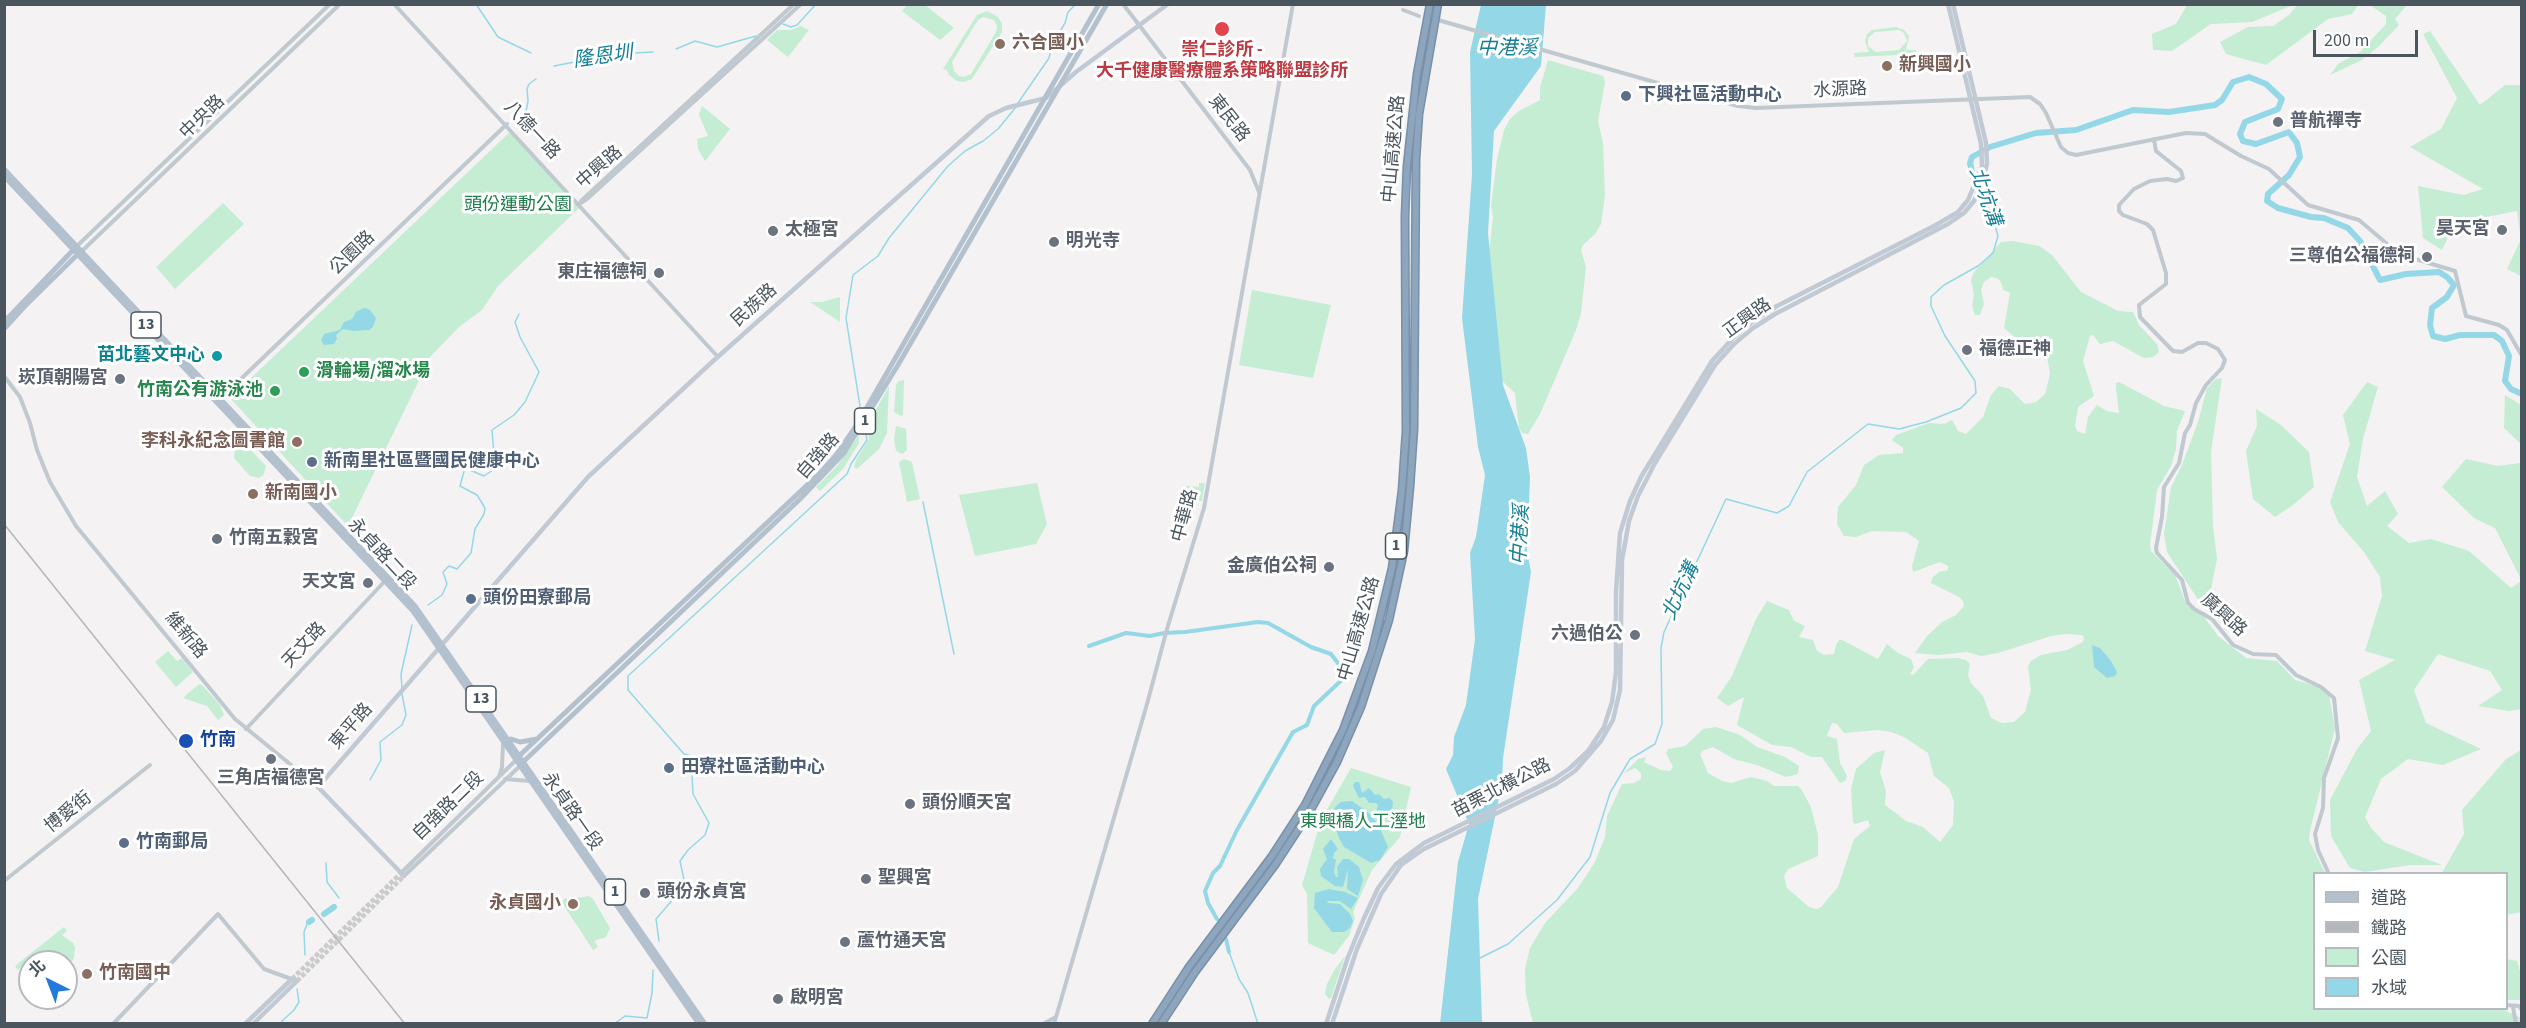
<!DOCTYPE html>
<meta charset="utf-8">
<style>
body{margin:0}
#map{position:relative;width:2526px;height:1028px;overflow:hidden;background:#f4f2f2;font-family:"Source Sans 3","Noto Sans TC",sans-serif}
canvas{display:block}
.frame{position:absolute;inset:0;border:6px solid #4a555e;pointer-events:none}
.legend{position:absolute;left:2313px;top:872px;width:195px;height:138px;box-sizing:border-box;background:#fff;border:2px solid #b7bbbf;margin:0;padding:8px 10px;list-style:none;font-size:18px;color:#4a555e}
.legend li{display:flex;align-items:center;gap:12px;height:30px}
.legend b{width:30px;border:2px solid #b7bbbf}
.north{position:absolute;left:18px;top:950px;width:60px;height:60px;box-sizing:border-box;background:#fff;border:2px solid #b7bbbf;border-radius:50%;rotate:318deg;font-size:16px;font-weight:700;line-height:24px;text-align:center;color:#4a555e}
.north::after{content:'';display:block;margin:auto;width:21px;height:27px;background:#2579db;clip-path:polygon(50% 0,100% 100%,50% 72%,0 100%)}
.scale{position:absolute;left:2313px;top:30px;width:105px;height:27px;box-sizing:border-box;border:3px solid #4a555e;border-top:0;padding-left:8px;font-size:18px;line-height:21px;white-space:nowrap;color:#4a555e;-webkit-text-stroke:4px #fff;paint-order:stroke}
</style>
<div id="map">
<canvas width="2526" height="1028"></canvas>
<div class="frame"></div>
<ul class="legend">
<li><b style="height:8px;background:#b3c1ce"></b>道路</li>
<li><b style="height:8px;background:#b4b7bb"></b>鐵路</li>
<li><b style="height:16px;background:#c4edd3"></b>公園</li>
<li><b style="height:16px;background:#94d8e8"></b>水域</li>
</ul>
<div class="north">北</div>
<div class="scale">200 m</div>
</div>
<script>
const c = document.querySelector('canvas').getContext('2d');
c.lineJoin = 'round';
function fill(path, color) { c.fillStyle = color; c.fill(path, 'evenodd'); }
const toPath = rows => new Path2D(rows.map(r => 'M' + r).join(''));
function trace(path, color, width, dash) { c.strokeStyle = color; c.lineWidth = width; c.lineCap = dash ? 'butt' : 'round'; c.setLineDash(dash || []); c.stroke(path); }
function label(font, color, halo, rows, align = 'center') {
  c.font = font + ' "Source Sans 3","Noto Sans TC",sans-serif'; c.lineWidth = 6; c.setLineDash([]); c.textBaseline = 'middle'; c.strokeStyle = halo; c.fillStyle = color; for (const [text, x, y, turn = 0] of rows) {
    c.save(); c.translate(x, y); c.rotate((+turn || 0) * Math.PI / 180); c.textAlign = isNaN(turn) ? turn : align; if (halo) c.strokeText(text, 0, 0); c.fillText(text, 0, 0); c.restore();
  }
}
const green = toPath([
 [2298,4,2358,5,2352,14,2328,19,2266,65,2226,54,2220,42,2248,27,2273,26,2289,15],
 [907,5,925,5,954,28,940,40,902,11],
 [2187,5,2187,4,2293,5,2252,22,2211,24,2172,51,2153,50,2152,34,2176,24],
 [2370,5,2407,5,2395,19,2399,25,2379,46,2362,60,2330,75,2338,64,2360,52,2386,24,2386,16],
 [987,11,998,17,1002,24,1002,32,972,79,964,82,957,81,949,75,947,70,943,69,977,15],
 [983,17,994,20,997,26,996,32,971,74,964,77,959,76,954,71,952,62,978,20],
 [801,26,809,30,788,57,767,40,777,30,791,30],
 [1896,27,1904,30,1909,36,1906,50,1916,50,1917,54,1855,57,1854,53,1869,52,1865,41,1867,34,1872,30],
 [1899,30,1904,33,1907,41,1899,50,1876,52,1868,46,1868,38,1875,32],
 [2430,31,2480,105,2505,85,2521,85,2521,276,2507,269,2521,239,2517,211,2455,223,2442,250,2423,238,2418,186,2464,195,2483,189,2410,147,2441,129,2457,98,2423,34],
 [1548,60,1603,76,1605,82,1598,121,1603,143,1605,195,1601,224,1595,234,1583,245,1581,250,1586,267,1581,313,1576,330,1540,414,1528,434,1522,433,1519,428,1515,393,1502,381,1498,371,1489,252,1493,217,1491,206,1497,159,1504,130,1510,119,1519,111,1540,100,1540,88],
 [702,106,730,129,705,161,698,149,697,139,708,136,699,115],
 [510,132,579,208,498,286,482,310,459,327,431,356,348,526,230,398],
 [223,203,244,224,175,289,156,267],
 [2013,241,2039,246,2052,255,2081,292,2118,311,2133,312,2139,325,2157,344,2159,352,2153,357,2144,358,2113,341,2100,344,2093,335,2090,336,2083,361,2094,396,2078,407,2075,426,2077,431,2085,434,2088,417,2097,405,2107,411,2119,413,2116,389,2116,383,2119,382,2164,406,2185,411,2177,431,2176,449,2171,466,2157,490,2150,545,2151,551,2175,575,2187,606,2204,617,2218,636,2246,658,2277,661,2295,680,2324,688,2329,695,2335,728,2310,831,2309,840,2325,873,2314,874,2314,1008,2502,1009,2521,1018,2521,1023,1533,1023,1526,995,1525,969,1530,948,1545,923,1578,888,1595,862,1605,837,1607,816,1622,784,1634,783,1641,779,1641,773,1635,768,1623,774,1638,759,1646,757,1644,762,1661,770,1670,771,1673,767,1666,753,1668,749,1685,746,1703,729,1716,727,1740,735,1757,747,1785,757,1799,766,1798,774,1786,777,1757,765,1734,759,1713,747,1702,751,1700,754,1708,773,1722,781,1731,783,1751,777,1767,781,1774,786,1798,786,1801,789,1811,807,1818,835,1818,856,1788,869,1784,876,1787,888,1809,907,1817,909,1821,907,1838,887,1854,839,1870,826,1868,820,1855,824,1853,822,1851,789,1856,769,1874,753,1885,750,1880,772,1886,791,1885,805,1906,821,1923,827,1940,842,1953,825,1954,802,1949,788,1934,776,1928,753,1904,737,1891,732,1878,730,1844,733,1837,724,1832,723,1827,736,1837,739,1840,763,1847,776,1845,781,1840,783,1822,757,1811,757,1791,747,1772,745,1737,725,1744,697,1728,706,1717,698,1732,676,1756,619,1767,601,1789,610,1794,621,1805,626,1799,637,1813,640,1817,651,1824,655,1834,654,1836,645,1839,640,1842,640,1878,659,1887,644,1898,653,1911,659,1914,667,1910,674,1913,675,1928,659,1958,658,1966,660,1970,664,1968,675,1971,683,1983,696,1991,718,2002,723,2014,722,2025,712,2031,690,2028,666,2031,661,2041,655,2067,650,2083,642,2084,637,2082,635,2065,634,2051,636,1998,653,1981,656,1967,652,1938,655,1915,653,1927,636,1942,622,1956,615,1964,606,1963,601,1959,597,1931,583,1932,578,1939,572,1948,570,1948,566,1940,562,1913,572,1912,566,1919,541,1906,532,1872,531,1856,537,1844,536,1837,524,1838,507,1856,485,1864,465,1879,455,1903,453,1903,448,1892,440,1896,435,1929,423,1944,424,1952,420,1958,431,1966,434,1983,417,1991,395,1999,386,2010,389,2025,404,2036,402,2045,394,2050,374,2047,357,2041,350,2022,349,2019,341,2004,328,2010,293,2003,290,2001,282,1997,278,1991,277,1984,282,1981,290,1984,304,1980,315,1975,315,1972,306,1974,294,1971,280,1974,272,2001,242],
 [1252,290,1331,305,1313,378,1239,365],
 [840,297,840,322,810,302,822,302],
 [2222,378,2211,452,2213,526,2217,559,2208,604,2199,601,2167,552,2164,534,2171,487,2182,465,2198,422,2207,388,2216,379],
 [904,380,903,415,901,416,894,412,896,385,899,381],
 [2367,382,2378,387,2363,439,2357,477,2367,506,2385,491,2398,514,2387,526,2409,543,2431,539,2469,551,2511,588,2521,581,2522,709,2509,711,2478,706,2502,690,2490,671,2438,654,2414,690,2426,723,2481,749,2443,765,2408,759,2381,779,2365,817,2371,828,2384,842,2442,865,2410,865,2365,872,2350,868,2331,836,2330,800,2357,749,2371,731,2359,680,2395,660,2365,651,2382,596,2380,577,2364,552,2338,522,2330,502,2350,444,2343,415],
 [889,386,887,433,879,449,857,469,854,467,856,460,869,439,867,426],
 [2505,395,2521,405,2521,444,2504,428],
 [2256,409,2281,425,2309,452,2314,487,2293,505,2275,517,2253,499,2246,451,2257,426],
 [896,426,906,429,907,450,903,454,896,451,894,439],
 [859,435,859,443,843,469,820,491,816,487,837,466],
 [239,445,246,445,266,466,263,476,258,478,250,476,234,458,235,449],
 [904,459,912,462,920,499,907,502,899,462],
 [2466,459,2498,466,2520,463,2521,459,2521,579,2495,528,2474,518,2442,487],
 [1037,483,1047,524,1036,544,975,556,959,495],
 [1199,483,1205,483,1202,501,1186,501,1187,486,1199,487],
 [168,651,177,661,182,658,193,672,176,687,155,662],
 [199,684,202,685,220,705,224,715,218,720,207,706,183,698],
 [2521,750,2521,912,2507,915,2506,874,2442,873,2464,834,2462,810,2506,759],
 [1351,768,1411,787,1400,837,1372,870,1353,912,1355,918,1349,936,1334,955,1308,943,1307,894,1302,885,1321,820],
 [589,896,593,899,610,928,606,937,594,941,598,947,593,950,561,901,566,898,571,906,577,898],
 [64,927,67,931,62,935,73,943,75,948,74,958,71,963,66,967,66,962,30,962,30,984,26,981,22,975,21,967,18,970,15,966],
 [1345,956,1331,998,1329,999,1325,994,1327,984,1335,969],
 [2507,959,2517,961,2521,975,2521,1000,2507,1000]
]);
const water = toPath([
 [1481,5,1546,5,1541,66,1494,131,1488,233,1503,385,1526,448,1530,477,1527,551,1531,572,1503,758,1502,783,1478,899,1482,1023,1440,1024,1458,862,1469,824,1446,769,1453,755,1454,737,1466,705,1475,639,1470,553,1476,537,1485,475,1478,447,1462,318,1472,174,1470,52],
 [364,308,370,310,376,318,373,327,369,330,353,331,343,329,336,335,337,339,334,344,324,345,321,340,324,334,340,330,344,322,352,319,356,312],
 [2092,645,2100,648,2111,661,2117,672,2115,676,2107,678,2094,667],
 [1355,782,1359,782,1362,793,1369,788,1375,795,1379,794,1384,799,1390,798,1393,802,1392,813,1380,818,1376,812,1378,805,1376,803,1369,803,1365,797,1359,798,1353,786],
 [1352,801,1368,812,1378,824,1388,847,1380,860,1371,863,1344,847,1339,838,1332,817,1335,807,1341,802],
 [1331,839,1338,849,1334,853,1333,858,1336,860,1334,872,1336,877,1338,877,1337,867,1343,859,1349,859,1359,867,1363,880,1358,896,1347,889,1348,869,1343,887,1335,886,1321,876,1320,869,1327,859,1323,849],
 [1329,889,1345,892,1358,898,1351,909,1340,901,1327,901,1328,903,1340,904,1350,914,1353,921,1350,928,1344,932,1332,932,1314,908,1315,893]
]);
const stream = toPath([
 [476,4,498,37,531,53],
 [783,24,791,27,797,25,816,4],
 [676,49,695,41,717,47,756,36],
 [554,66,585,60,597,55,653,52],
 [1018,103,1049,58,1052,45,1065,23,1068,12,1076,4],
 [523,127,528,101,527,89,529,84,536,79],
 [860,406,846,318,853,275,878,256,889,238,948,166,965,151,983,141,998,129,1016,107],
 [923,502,954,654],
 [428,605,442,595,447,584,443,572,449,566,457,569,471,553,475,529,484,514,485,508,477,495,460,486,465,468,484,476,499,466,494,454,492,430,514,415,525,402,539,372,520,337,515,322,519,314],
 [402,689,401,674,412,625],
 [370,780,381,760,380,742,402,725,406,715,402,694],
 [326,863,327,882,339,898],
 [659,941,656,919,682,889,684,880,680,861,688,850,705,835,709,823,693,794,691,756,684,754,628,690,628,676,847,474,851,464,867,440,865,428],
 [1229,952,1239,979,1248,993,1258,1024],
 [305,955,304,932,307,924],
 [1480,958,1508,944,1557,900,1590,857,1610,793,1630,759,1655,744,1662,724,1661,648,1664,632,1726,499,1777,513,1789,506,1807,472,1868,424,1899,429,1926,422,1961,408,1976,393,1975,381,1945,336,1931,306,1931,297,1944,285,1978,266,1993,253,1998,236,1992,214,1986,204],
 [283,1024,282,1021,294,1010,299,1002,297,989],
 [614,1024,625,1016,647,1018,652,993,653,970]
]);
const canal = toPath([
 [1089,646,1126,633,1150,636,1164,633,1185,632,1258,622,1268,623,1311,647,1331,654,1347,675,1314,706,1307,725,1293,732,1237,830,1220,866,1213,873,1205,891,1208,903,1217,919],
 [1226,939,1229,952]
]);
const river = toPath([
 [1986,204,1975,184,1970,163,1972,157,1990,147,2036,133,2076,130,2133,110,2169,112,2215,105,2222,100,2233,82,2249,77,2266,84,2282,99,2278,109,2245,122,2240,134,2243,141,2256,144,2289,132,2297,143,2300,157,2289,175,2268,194,2267,201,2278,208,2311,217,2324,218,2348,228,2360,241,2380,280,2406,274,2439,272,2447,277,2454,285,2447,297,2432,308,2430,325,2433,336,2445,339,2460,335,2494,335,2502,341,2509,356,2505,381,2511,389,2522,394],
 [324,914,334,907],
 [309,922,312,920]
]);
const secondaryTunnel = toPath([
 [292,979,401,873],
 [297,981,404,876]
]);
const tertiary = toPath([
 [394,4,718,357],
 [1123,4,1250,170,1259,192],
 [1403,10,1419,16],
 [1438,20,1738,106,1756,108,2030,97,2040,104,2046,113,2061,147,2068,153,2076,155,2186,133,2205,134,2241,156,2269,169,2308,205,2359,220,2399,254,2455,271,2466,316,2499,325,2507,330,2522,356],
 [2154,139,2156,151,2181,171,2183,178,2176,181,2167,179,2150,181,2134,189,2119,205,2119,211,2123,215,2147,224,2153,230,2166,273,2166,284,2139,305,2140,317,2173,351,2182,352,2198,343,2206,343,2218,349,2225,360,2222,368,2206,385,2196,403,2190,425,2185,433,2179,463,2164,487,2162,517,2156,548,2157,553,2182,580,2188,603,2194,609,2212,619,2233,645,2253,654,2276,655,2296,675,2321,687,2334,698,2338,738,2324,778,2323,808,2315,834,2318,850,2329,874],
 [581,201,794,4],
 [579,204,587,199,801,4],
 [78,245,330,4],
 [83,250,340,4],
 [4,376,20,397,30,423,37,450,50,482,76,526,235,719,318,787],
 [220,399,507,124],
 [246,729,385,581],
 [499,777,502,767,503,743],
 [505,779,530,781],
 [401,873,516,760],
 [404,876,520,766],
 [4,881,150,765],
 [2506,1005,2519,1006,2522,1010],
 [2513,1007,2516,1024],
 [113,1024,218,914,264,969,297,981],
 [1043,1024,1054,1018],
 [1054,1024,1147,704,1167,629,1204,508,1293,4]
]);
const secondary = toPath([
 [404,876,318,787,588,477,712,362,989,116,1006,108,1046,98,1076,72,1168,4],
 [245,1024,292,979],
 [253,1024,297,981],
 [1326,1024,1348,957,1364,918,1378,888,1396,864,1424,843,1554,779,1570,768,1588,751,1604,727,1612,702,1616,672,1616,592,1620,533,1630,501,1641,477,1712,361,1733,338,1752,322,1777,306,1936,225,1958,212,1968,200,1982,166,1981,144,1948,4],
 [1332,1024,1357,949,1381,894,1401,865,1424,849,1556,784,1575,771,1601,741,1613,720,1620,690,1622,560,1629,521,1638,496,1655,463,1715,365,1734,344,1753,328,1775,314,1948,224,1964,213,1974,201,1982,183,1987,164,1986,143,1953,4]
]);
const primary = toPath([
 [4,169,415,606,705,1024],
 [4,176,413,611,699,1024],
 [4,322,77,246],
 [4,329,25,306,81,251],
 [511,739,520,742,537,739],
 [519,756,821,472,837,454,858,423,1099,4],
 [523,762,800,499,844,453,898,365,1107,4]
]);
const rail = toPath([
 [4,524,405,1024]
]);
const motorwayBridge = toPath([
 [1152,1024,1189,967,1272,856,1305,805,1343,730,1372,651,1392,568,1402,490,1406,431,1405,216,1407,166,1417,74,1430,4],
 [1161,1024,1195,972,1275,865,1309,813,1337,762,1361,707,1389,620,1404,551,1410,487,1414,429,1416,159,1419,114,1438,4]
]);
const markers = [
 [1222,29,8,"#e0444e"],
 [1000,44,6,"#8d6e63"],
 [1887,66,6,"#8d6e63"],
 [1626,96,6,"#5c6f8a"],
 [2278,122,6,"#6b7280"],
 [2502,230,6,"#6b7280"],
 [773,231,6,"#6b7280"],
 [1054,242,6,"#6b7280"],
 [2427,257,6,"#6b7280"],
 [659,273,6,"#6b7280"],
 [1967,350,6,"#6b7280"],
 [217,356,6,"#0f9aa8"],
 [304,372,6,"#2e9e5b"],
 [120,379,6,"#6b7280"],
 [275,391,6,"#2e9e5b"],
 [297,442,6,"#8d6e63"],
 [312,462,6,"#5c6f8a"],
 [253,494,6,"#8d6e63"],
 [217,539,6,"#6b7280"],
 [1329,567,6,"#6b7280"],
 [368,583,6,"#6b7280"],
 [471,599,6,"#5c6f8a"],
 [1635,635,6,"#6b7280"],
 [186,741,8,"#1a4fb4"],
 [271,759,6,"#6b7280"],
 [669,768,6,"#5c6f8a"],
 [910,804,6,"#6b7280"],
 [124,843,6,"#5c6f8a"],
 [866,879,6,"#6b7280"],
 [645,893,6,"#6b7280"],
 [573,904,6,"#8d6e63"],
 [845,942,6,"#6b7280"],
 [87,974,6,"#8d6e63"],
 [778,999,6,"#6b7280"]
];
const shields = [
 [146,325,30],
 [865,421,21],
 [1396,546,21],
 [481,699,30],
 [615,892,21]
];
const shieldNames = [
 ["13",146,325],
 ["1",865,421],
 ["1",1396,546],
 ["13",481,699],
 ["1",615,892]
];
const educationNames = [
 ["六合國小",1012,44],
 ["新興國小",1899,66],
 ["李科永紀念圖書館",285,442,"right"],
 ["新南國小",265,494],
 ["永貞國小",561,904,"right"],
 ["竹南國中",99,974]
];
const healthNames = [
 ["崇仁診所 -",1222,51],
 ["大千健康醫療體系策略聯盟診所",1222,72]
];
const streetNames = [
 ["水源路",1840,91,-2],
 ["中央路",203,118,-44],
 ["東民路",1228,119,52],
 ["八德一路",531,131,47],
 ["中山高速公路",1395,149,-85],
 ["中興路",600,168,-41],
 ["公園路",353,254,-44],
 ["民族路",755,306,-42],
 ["正興路",1748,319,-36],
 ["自強路",819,457,-49],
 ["中華路",1186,516,-75],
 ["永貞路二段",381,555,47],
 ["廣興路",2223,616,42],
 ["中山高速公路",1360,629,-74],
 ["維新路",185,636,50],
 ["天文路",305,646,-47],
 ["東平路",352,727,-49],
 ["苗栗北橫公路",1502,789,-27],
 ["自強路二段",449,807,-44],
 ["永貞路一段",571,812,55],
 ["博愛街",69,813,-39]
];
const serviceNames = [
 ["下興社區活動中心",1638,96],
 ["新南里社區暨國民健康中心",324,462],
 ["頭份田寮郵局",483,599],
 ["田寮社區活動中心",681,768],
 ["竹南郵局",136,843]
];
const worshipNames = [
 ["普航禪寺",2290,122],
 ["昊天宮",2490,230,"right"],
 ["太極宮",785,231],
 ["明光寺",1066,242],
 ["三尊伯公福德祠",2415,257,"right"],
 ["東庄福德祠",647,273,"right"],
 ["福德正神",1979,350],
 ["崁頂朝陽宮",108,379,"right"],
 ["竹南五穀宮",229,539],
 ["金廣伯公祠",1317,567,"right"],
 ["天文宮",356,583,"right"],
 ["六過伯公",1623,635,"right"],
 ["三角店福德宮",271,779,"center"],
 ["頭份順天宮",922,804],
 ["聖興宮",878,879],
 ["頭份永貞宮",657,893],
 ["蘆竹通天宮",857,942],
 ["啟明宮",790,999]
];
const parkNames = [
 ["頭份運動公園",518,206],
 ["東興橋人工溼地",1363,823]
];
const cultureNames = [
 ["苗北藝文中心",205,356]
];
const leisureNames = [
 ["滑輪場/溜冰場",316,372],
 ["竹南公有游泳池",263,391,"right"]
];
const transitNames = [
 ["竹南",200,741]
];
const waterNames = [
 ["中港溪",1507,50],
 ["隆恩圳",603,58,-8],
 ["北坑溝",1984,197,71],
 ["中港溪",1522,535,-87],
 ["北坑溝",1682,592,-65]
];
fill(green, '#c4edd3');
fill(water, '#94d8e8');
trace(stream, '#94d8e8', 1.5);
trace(canal, '#94d8e8', 4);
trace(river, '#94d8e8', 6);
trace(secondaryTunnel, '#cacbcd', 4.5, [4.5, 2]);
trace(tertiary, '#c0c9cf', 4);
trace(secondary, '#c1cad4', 4.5);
trace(primary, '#b3c1ce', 5);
trace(rail, '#b4b7bb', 1.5);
trace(motorwayBridge, '#7890a9', 9, []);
trace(motorwayBridge, '#8da5bd', 6);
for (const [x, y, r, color] of markers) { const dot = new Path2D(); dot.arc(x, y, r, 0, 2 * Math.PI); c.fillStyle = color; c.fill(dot); trace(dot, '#fff', 2); }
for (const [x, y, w] of shields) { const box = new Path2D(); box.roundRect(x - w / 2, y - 13, w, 26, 4.5); c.fillStyle = '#fff'; c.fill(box); trace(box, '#4a555e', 1.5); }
label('bold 16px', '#4a555e', null, shieldNames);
label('bold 18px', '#785e54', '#fff', educationNames, 'left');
label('bold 18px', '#be3a42', '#fff', healthNames);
label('18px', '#4a555e', '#fff', streetNames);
label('bold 18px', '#4e5e75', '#fff', serviceNames, 'left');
label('bold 18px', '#5b616d', '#fff', worshipNames, 'left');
label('18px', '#1e7d4b', '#fff', parkNames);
label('bold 18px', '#0d838f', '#fff', cultureNames, 'right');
label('bold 18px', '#27864d', '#fff', leisureNames, 'left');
label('bold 18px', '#164399', '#fff', transitNames, 'left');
label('italic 20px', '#157f97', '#fff', waterNames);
</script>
